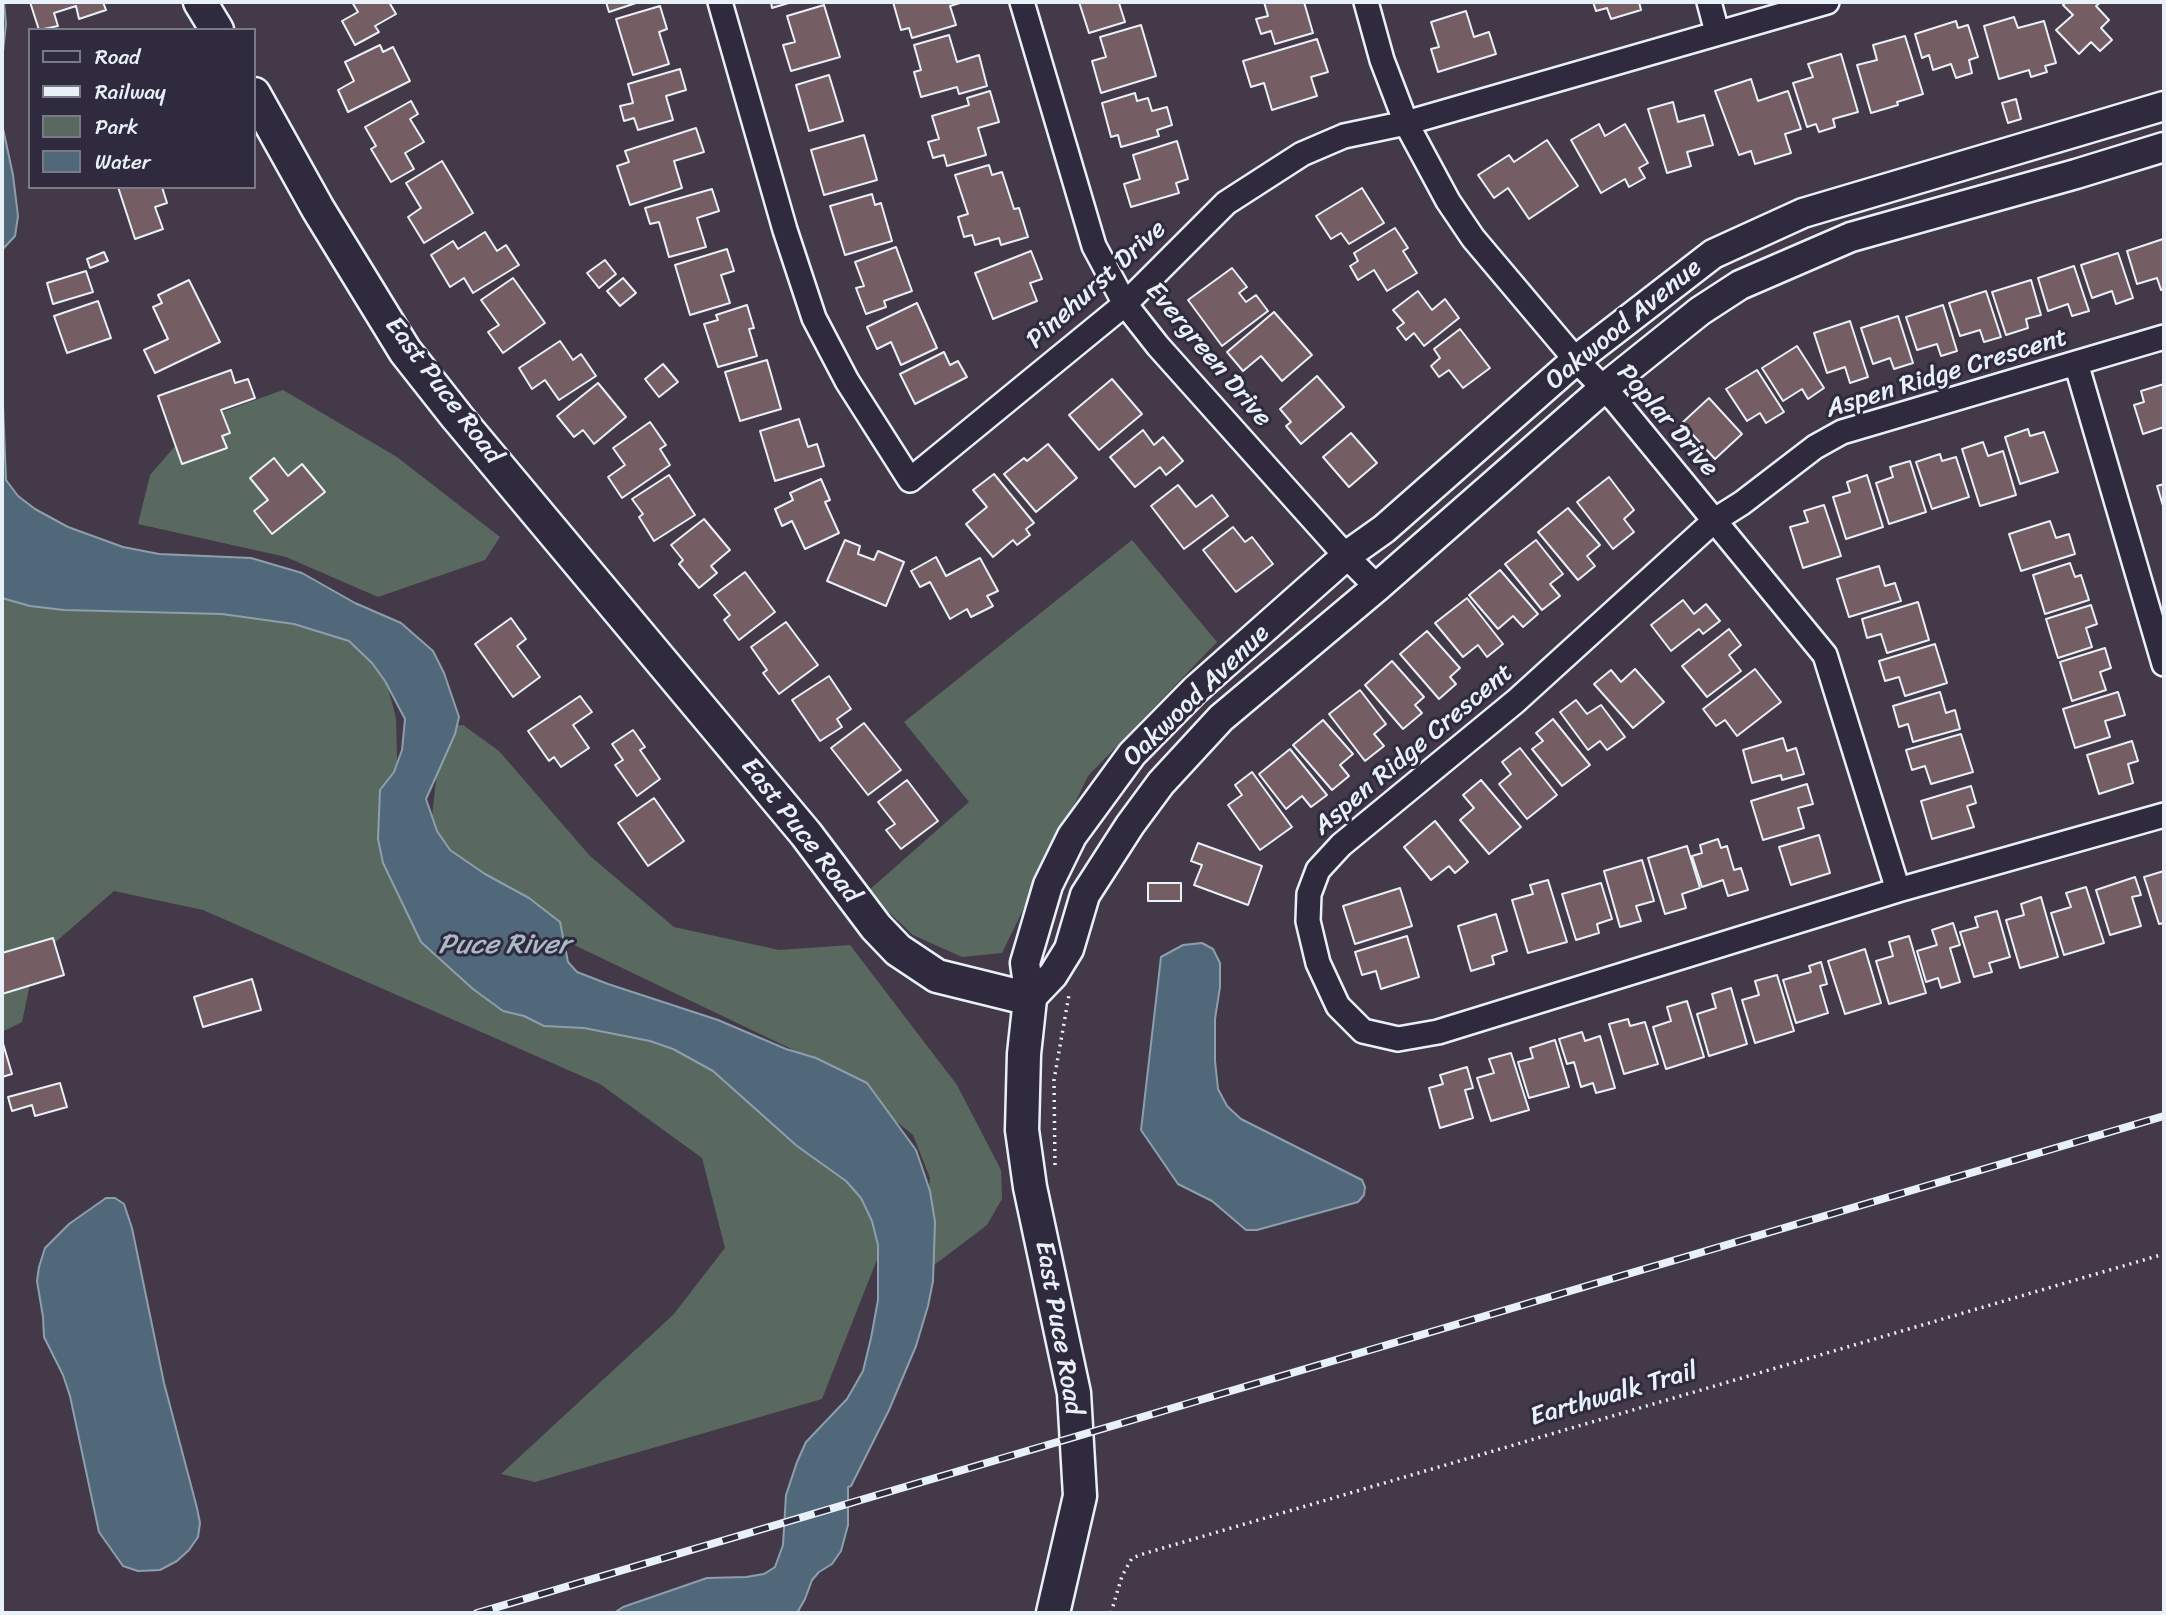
<!DOCTYPE html>
<style>
body{margin:0}
#map{position:relative;width:2166px;height:1615px;overflow:hidden;background:#443948;font-family:Sriracha,sans-serif}
canvas{display:block}
.frame{position:absolute;inset:0;border:4px solid #e8f1f8;pointer-events:none}
.legend{position:absolute;left:28px;top:28px;width:228px;height:161px;box-sizing:border-box;background:#2f2a3d;border:2px solid #797a88;margin:0;padding:9px 12px;list-style:none;font-size:21px;color:#e8f1f8}
.legend li{display:flex;align-items:center;gap:14px;height:35px}
.legend b{width:35px;border:2px solid #797a88}
</style>
<div id="map">
<canvas width="2166" height="1615"></canvas>
<div class="frame"></div>
<ul class="legend">
<li><b style="height:9px;background:#2f2a3d"></b>Road</li>
<li><b style="height:9px;background:#e8f1f8"></b>Railway</li>
<li><b style="height:19px;background:#5a695f"></b>Park</li>
<li><b style="height:19px;background:#50687a"></b>Water</li>
</ul>
</div>
<script>
const c = document.querySelector('canvas').getContext('2d');
c.lineJoin = 'round';
function fill(path, color) { c.fillStyle = color; c.fill(path, 'evenodd'); }
const toPath = rows => new Path2D(rows.map(r => 'M' + r).join(''));
function trace(path, color, width, dash) { c.strokeStyle = color; c.lineWidth = width; c.lineCap = dash ? 'butt' : 'round'; c.setLineDash(dash || []); c.stroke(path); }
function label(font, color, halo, rows, align = 'center') {
  c.font = font + ' Sriracha,sans-serif'; c.lineWidth = 6; c.setLineDash([]); c.textBaseline = 'middle'; c.strokeStyle = halo; c.fillStyle = color; for (const [text, x, y, turn = 0] of rows) {
    c.save(); c.translate(x, y); c.rotate((+turn || 0) * Math.PI / 180); c.textAlign = isNaN(turn) ? turn : align; if (halo) c.strokeText(text, 0, 0); c.fillText(text, 0, 0); c.restore();
  }
}
const green = toPath([
 [283,390,397,457,500,537,485,560,378,597,286,557,138,524,150,475,197,421],
 [1132,540,1217,642,1088,776,1002,953,962,957,913,935,867,892,969,802,904,722],
 [2,548,355,627,385,677,396,718,400,877,672,1036,893,1219,822,1399,535,1482,501,1474,673,1315,725,1248,702,1158,600,1084,203,910,114,891,35,960,22,1022,2,1032],
 [463,725,499,751,590,856,674,927,779,950,850,945,957,1085,1001,1170,1002,1199,987,1225,921,1275,930,1178,913,1135,829,1067,545,931,439,848,432,816,442,727]
]);
const water = toPath([
 [2,2,4,2,6,24,3,52,2,124,13,175,18,216,15,236,2,250,2,2],
 [2,380,6,480,18,496,35,509,68,527,123,547,159,554,251,558,302,573,355,603,401,623,433,651,444,673,459,717,455,734,426,799,437,831,450,850,485,874,529,898,560,922,568,962,577,972,608,984,718,1020,786,1049,816,1058,867,1083,916,1150,930,1191,935,1222,933,1281,928,1306,916,1346,889,1410,851,1486,848,1487,848,1525,841,1551,832,1564,819,1572,812,1580,805,1599,797,1613,614,1613,623,1607,707,1578,746,1577,764,1574,775,1567,783,1545,786,1495,797,1462,806,1442,847,1399,863,1371,871,1338,878,1300,878,1245,872,1221,861,1198,846,1181,797,1146,713,1071,673,1049,650,1041,584,1028,544,1026,524,1016,503,1011,473,989,421,942,383,863,378,839,380,790,394,772,402,750,405,719,385,681,372,663,349,641,294,624,222,614,64,610,30,606,2,598,2,380],
 [1202,943,1213,949,1220,963,1220,987,1215,1019,1215,1061,1218,1089,1227,1106,1241,1119,1362,1180,1365,1187,1364,1195,1358,1202,1257,1230,1246,1230,1212,1201,1178,1184,1141,1130,1161,957,1183,945,1202,943],
 [106,1198,115,1198,124,1204,132,1228,164,1383,197,1508,200,1523,198,1537,189,1550,177,1561,160,1570,138,1571,123,1566,99,1532,70,1396,63,1375,44,1337,43,1317,37,1281,39,1267,45,1248,69,1224,106,1198]
]);
const building = toPath([
 [30,2,103,2,106,10,79,19,76,6,54,13,58,26,39,30,30,2],
 [352,2,389,2,396,14,375,26,379,32,355,45,342,21,358,12,352,2],
 [606,2,639,2,609,12,606,2],
 [771,2,792,2,772,8,771,2],
 [893,2,963,2,950,6,956,25,912,38,909,28,901,30,893,2],
 [1079,2,1122,2,1119,3,1125,22,1089,33,1079,2],
 [1264,2,1304,2,1313,33,1275,44,1271,31,1261,34,1256,19,1268,16,1264,2],
 [1593,2,1639,2,1641,10,1611,19,1607,8,1596,11,1593,2],
 [2066,2,2101,2,2096,6,2109,20,2101,28,2112,40,2100,51,2091,42,2079,54,2056,30,2073,15,2063,5,2066,2],
 [824,5,840,57,791,71,783,45,795,42,787,16,824,5],
 [660,6,667,29,659,32,669,64,633,75,616,19,660,6],
 [1466,11,1474,37,1489,32,1496,54,1438,72,1431,49,1439,47,1431,22,1466,11],
 [2014,17,2018,28,2044,21,2056,63,2045,66,2047,72,2031,77,2029,70,1999,79,1984,26,2014,17],
 [1956,21,1958,28,1968,25,1978,57,1969,60,1972,73,1956,78,1951,64,1933,70,1929,55,1922,58,1915,34,1956,21],
 [1141,25,1156,76,1101,93,1092,61,1106,57,1100,37,1141,25],
 [949,35,957,62,979,55,987,86,959,94,957,87,921,97,914,72,921,70,914,45,949,35],
 [1905,36,1923,94,1897,102,1898,105,1871,113,1857,65,1877,60,1873,45,1905,36],
 [1317,39,1328,72,1311,77,1317,96,1272,110,1264,83,1251,87,1243,61,1317,39],
 [380,45,383,52,393,47,410,81,348,112,338,90,354,81,345,62,380,45],
 [1841,54,1858,112,1833,119,1835,127,1819,132,1816,124,1807,127,1793,83,1813,77,1808,64,1841,54],
 [680,69,686,90,666,96,673,120,638,130,634,118,624,121,620,106,633,103,628,84,680,69],
 [829,75,843,121,809,131,796,85,829,75],
 [1751,79,1758,101,1788,91,1801,129,1785,134,1791,153,1755,164,1751,151,1739,155,1715,91,1751,79],
 [990,91,999,122,978,128,986,155,947,166,944,155,933,158,928,142,939,139,932,116,969,105,967,98,990,91],
 [1135,93,1137,101,1148,98,1152,111,1167,107,1172,125,1157,130,1159,136,1121,147,1118,135,1111,137,1102,103,1135,93],
 [2016,99,2021,119,2008,123,2002,103,2016,99],
 [411,101,418,114,410,119,424,142,405,153,414,169,391,182,371,149,376,146,365,127,411,101],
 [1673,102,1678,122,1704,115,1713,145,1687,152,1691,166,1667,173,1648,109,1673,102],
 [1599,124,1605,136,1625,124,1648,163,1639,168,1645,178,1629,187,1625,179,1601,193,1571,140,1599,124],
 [696,128,704,152,674,161,682,188,630,205,617,166,629,162,625,151,696,128],
 [864,135,877,180,824,195,811,150,864,135],
 [1547,140,1578,186,1529,219,1508,188,1494,198,1478,175,1509,155,1514,162,1547,140],
 [1177,141,1188,179,1176,183,1179,193,1131,207,1124,184,1140,179,1133,155,1177,141],
 [442,161,473,213,424,243,408,217,421,208,406,183,442,161],
 [989,165,992,175,1002,172,1014,209,1019,208,1028,237,1001,245,999,238,975,245,972,235,964,237,958,217,968,214,955,175,989,165],
 [118,187,162,187,167,203,155,207,163,229,135,239,118,187],
 [1362,188,1384,223,1349,244,1341,233,1331,239,1316,216,1362,188],
 [712,189,719,211,697,218,706,247,669,257,659,222,650,224,645,208,712,189],
 [872,194,875,205,881,203,892,241,845,255,830,206,872,194],
 [1395,228,1408,248,1403,251,1417,273,1387,291,1374,270,1358,280,1350,266,1358,261,1354,253,1395,228],
 [485,232,497,251,506,245,519,265,473,293,464,278,450,287,431,255,453,241,458,249,485,232],
 [2163,239,2164,289,2161,290,2157,278,2137,284,2127,251,2163,239],
 [896,247,912,291,884,301,886,307,866,314,856,288,864,286,855,262,896,247],
 [727,249,734,271,721,275,730,303,690,315,675,265,727,249],
 [1031,251,1042,279,1030,283,1037,301,993,319,975,273,1031,251],
 [104,252,108,261,90,268,87,259,104,252],
 [2118,253,2133,298,2116,304,2112,291,2092,298,2081,265,2118,253],
 [605,260,616,274,599,288,587,273,605,260],
 [2074,266,2089,311,2072,316,2068,304,2048,311,2038,278,2074,266],
 [1232,268,1247,287,1239,293,1246,302,1256,295,1268,311,1222,346,1188,300,1232,268],
 [86,271,93,292,53,304,47,283,86,271],
 [513,278,545,323,503,353,488,332,499,325,481,300,513,278],
 [623,278,636,293,620,306,607,291,623,278],
 [189,280,220,342,155,373,144,350,168,339,153,307,162,303,158,295,189,280],
 [2031,280,2041,315,2026,319,2028,328,2006,335,1992,292,2031,280],
 [1418,291,1432,310,1445,299,1459,318,1424,346,1414,333,1406,340,1397,328,1404,323,1393,310,1418,291],
 [1986,291,2001,337,1984,342,1980,330,1960,336,1949,303,1986,291],
 [98,301,111,338,67,353,54,316,98,301],
 [917,303,937,348,901,365,891,342,877,349,867,327,917,303],
 [747,305,754,328,749,329,757,356,718,367,704,324,718,320,716,315,747,305],
 [1943,305,1957,351,1941,356,1937,344,1917,350,1906,317,1943,305],
 [1274,312,1312,355,1282,381,1261,356,1243,371,1227,352,1274,312],
 [1898,316,1913,363,1894,369,1890,358,1873,364,1861,328,1898,316],
 [1850,321,1868,377,1850,383,1845,367,1827,373,1814,333,1850,321],
 [1460,329,1490,368,1463,388,1449,370,1439,377,1431,366,1440,358,1434,349,1460,329],
 [560,341,573,360,581,354,596,376,559,400,545,380,532,389,519,368,560,341],
 [1797,346,1824,388,1808,399,1802,389,1783,401,1762,368,1797,346],
 [944,352,950,365,958,361,967,377,915,404,900,374,944,352],
 [767,360,781,409,740,421,725,372,767,360],
 [663,364,678,382,659,397,645,379,663,364],
 [231,370,235,383,248,379,255,398,221,410,230,433,222,436,227,448,182,464,158,396,231,370],
 [1757,370,1784,412,1766,423,1760,413,1747,421,1726,389,1757,370],
 [1317,376,1344,407,1301,444,1286,426,1291,422,1280,409,1317,376],
 [1112,379,1142,414,1099,450,1069,415,1112,379],
 [598,383,626,417,594,444,583,430,574,437,557,416,598,383],
 [2164,384,2164,427,2143,434,2134,405,2144,402,2141,391,2164,384],
 [1709,398,1742,434,1715,459,1682,423,1709,398],
 [799,419,808,447,817,444,824,466,775,481,760,431,799,419],
 [650,422,666,445,660,449,670,465,622,498,608,477,625,465,613,448,650,422],
 [2028,429,2030,436,2044,432,2058,472,2020,484,2005,437,2028,429],
 [1143,430,1154,445,1163,437,1183,461,1166,475,1160,467,1135,487,1110,457,1143,430],
 [1351,433,1377,463,1349,487,1323,457,1351,433],
 [1983,442,1988,456,2003,451,2016,495,1980,506,1962,449,1983,442],
 [1048,444,1077,478,1036,512,1004,474,1024,458,1027,461,1048,444],
 [1940,454,1942,461,1956,457,1969,497,1932,509,1916,462,1940,454],
 [274,458,288,476,302,464,325,492,272,534,254,511,268,500,250,478,274,458],
 [1910,461,1926,512,1889,524,1876,483,1893,477,1890,467,1910,461],
 [994,474,1034,523,1026,529,1030,535,1017,545,1013,540,993,557,966,524,987,507,973,490,994,474],
 [669,475,695,515,654,541,639,517,643,514,632,499,669,475],
 [1867,475,1883,527,1846,539,1833,497,1850,492,1847,482,1867,475],
 [1609,477,1634,510,1624,519,1634,532,1613,549,1577,502,1609,477],
 [821,479,830,500,825,502,839,533,805,549,792,521,782,526,775,509,793,500,790,493,821,479],
 [2164,484,2164,509,2157,486,2164,484],
 [1178,485,1196,507,1212,495,1228,516,1184,549,1151,506,1178,485],
 [1824,505,1841,556,1803,568,1790,527,1808,522,1804,511,1824,505],
 [1568,508,1600,545,1587,556,1595,566,1578,580,1538,532,1568,508],
 [704,519,730,550,711,566,717,573,699,588,679,564,683,560,671,545,704,519],
 [2050,521,2056,538,2069,534,2075,554,2021,571,2009,534,2050,521],
 [1233,527,1245,542,1252,537,1273,564,1236,592,1203,550,1233,527],
 [845,540,860,546,858,554,874,560,878,551,904,562,886,606,827,581,845,540],
 [1536,540,1563,574,1550,584,1560,596,1542,610,1505,564,1536,540],
 [936,557,946,576,980,558,998,591,987,596,993,606,971,617,967,609,950,619,930,582,920,587,911,571,936,557],
 [2070,563,2075,577,2081,575,2089,600,2045,614,2033,575,2070,563],
 [1879,566,1885,586,1895,583,1901,601,1849,617,1837,579,1879,566],
 [1500,570,1538,614,1523,627,1513,616,1498,629,1469,595,1500,570],
 [745,572,775,612,739,640,724,620,730,615,714,595,745,572],
 [1467,598,1503,644,1487,657,1478,645,1463,657,1435,623,1467,598],
 [1683,600,1694,614,1706,604,1720,621,1703,634,1699,629,1671,651,1651,625,1683,600],
 [1918,602,1929,640,1887,653,1881,634,1867,638,1862,619,1918,602],
 [2091,605,2097,624,2086,628,2092,647,2058,658,2046,619,2091,605],
 [511,618,526,639,517,646,540,677,513,697,475,644,511,618],
 [786,622,818,665,779,694,763,673,767,670,751,647,786,622],
 [1729,629,1741,645,1729,655,1741,671,1707,697,1682,666,1729,629],
 [1427,631,1460,668,1450,677,1456,684,1439,699,1400,654,1427,631],
 [1935,644,1947,683,1905,696,1899,677,1885,681,1879,661,1935,644],
 [2105,648,2111,668,2100,672,2106,690,2072,701,2060,662,2105,648],
 [1392,661,1424,697,1415,705,1422,713,1403,729,1365,685,1392,661],
 [1635,669,1664,702,1633,728,1594,684,1611,670,1621,682,1635,669],
 [1755,669,1781,702,1737,736,1725,720,1716,726,1703,709,1755,669],
 [829,676,851,709,837,719,842,727,820,741,792,700,829,676],
 [1360,690,1386,724,1374,734,1384,746,1365,761,1329,714,1360,690],
 [1940,692,1946,713,1955,710,1960,729,1913,742,1908,724,1899,727,1893,706,1940,692],
 [2118,692,2125,715,2105,721,2110,737,2075,748,2063,709,2118,692],
 [580,696,592,712,573,725,589,748,561,767,554,757,549,761,528,731,580,696],
 [1576,700,1587,714,1601,705,1625,737,1607,750,1600,741,1588,750,1560,712,1576,700],
 [1553,719,1590,765,1562,786,1532,749,1543,741,1536,733,1553,719],
 [1323,720,1353,754,1340,765,1349,776,1332,790,1293,745,1323,720],
 [864,723,901,770,868,795,831,748,864,723],
 [633,730,645,747,640,750,660,779,637,796,615,765,623,760,612,744,633,730],
 [1961,734,1973,772,1931,784,1925,766,1912,770,1906,750,1961,734],
 [1783,738,1787,751,1796,748,1804,774,1782,780,1781,775,1752,783,1743,750,1783,738],
 [2132,741,2138,761,2128,764,2133,783,2099,794,2087,755,2132,741],
 [1520,748,1557,795,1527,819,1499,784,1511,774,1502,762,1520,748],
 [1290,749,1327,795,1311,807,1302,796,1286,809,1259,774,1290,749],
 [1252,772,1292,827,1260,850,1228,805,1242,795,1235,785,1252,772],
 [907,780,938,821,901,849,886,830,895,824,878,802,907,780],
 [1481,780,1521,827,1489,854,1460,820,1474,808,1463,795,1481,780],
 [1807,784,1813,804,1798,808,1804,828,1763,840,1751,801,1807,784],
 [1971,786,1976,803,1967,806,1974,827,1932,839,1921,801,1971,786],
 [654,798,684,841,648,866,618,823,654,798],
 [1435,821,1468,862,1455,873,1449,866,1431,880,1404,847,1435,821],
 [1819,835,1830,873,1791,885,1779,847,1819,835],
 [1718,839,1721,848,1727,846,1734,870,1741,868,1748,890,1728,896,1723,880,1702,887,1692,856,1702,853,1700,845,1718,839],
 [1198,843,1262,866,1248,905,1194,885,1202,865,1191,861,1198,843],
 [1687,846,1700,888,1682,894,1686,908,1665,914,1648,858,1687,846],
 [1642,860,1654,901,1636,906,1641,921,1620,927,1604,871,1642,860],
 [2164,871,2164,923,2159,924,2144,877,2164,871],
 [2135,877,2141,895,2132,897,2141,926,2110,935,2096,890,2135,877],
 [1548,880,1567,942,1528,953,1512,900,1533,894,1530,885,1548,880],
 [1148,883,1181,883,1181,901,1148,901,1148,883],
 [1601,883,1612,919,1597,924,1599,933,1576,940,1562,894,1601,883],
 [2086,887,2104,943,2064,955,2051,913,2071,907,2066,893,2086,887],
 [1400,888,1412,926,1355,944,1343,906,1400,888],
 [2041,897,2058,957,2020,968,2006,920,2024,915,2021,904,2041,897],
 [1997,911,2010,957,1989,963,1992,972,1974,977,1960,932,1978,927,1975,917,1997,911],
 [1496,914,1507,951,1492,956,1494,964,1471,971,1458,926,1496,914],
 [1953,923,1960,945,1950,948,1960,982,1941,988,1938,978,1926,982,1917,951,1937,945,1932,930,1953,923],
 [1407,936,1419,977,1381,989,1376,971,1362,975,1355,952,1407,936],
 [1909,936,1926,993,1889,1004,1876,961,1893,956,1889,942,1909,936],
 [53,938,64,975,2,994,2,953,53,938],
 [1865,949,1881,1003,1845,1014,1828,961,1865,949],
 [1821,962,1827,984,1820,986,1828,1013,1796,1023,1783,980,1811,972,1809,966,1821,962],
 [1777,975,1794,1031,1755,1043,1742,1000,1759,995,1755,981,1777,975],
 [252,979,261,1010,203,1027,194,997,252,979],
 [1731,988,1747,1044,1709,1056,1697,1014,1716,1008,1712,994,1731,988],
 [1687,1001,1704,1057,1666,1069,1653,1027,1671,1021,1667,1007,1687,1001],
 [1628,1019,1630,1026,1645,1022,1658,1064,1624,1074,1609,1024,1628,1019],
 [1582,1032,1585,1041,1600,1036,1615,1088,1596,1093,1593,1083,1581,1087,1574,1062,1567,1064,1559,1039,1582,1032],
 [2,1040,12,1074,2,1077,2,1040],
 [1555,1040,1569,1087,1529,1098,1518,1062,1533,1058,1530,1048,1555,1040],
 [1511,1053,1529,1110,1491,1121,1477,1078,1494,1073,1489,1059,1511,1053],
 [1467,1067,1473,1088,1465,1090,1473,1118,1440,1128,1429,1088,1443,1084,1440,1075,1467,1067],
 [60,1083,67,1107,35,1116,32,1105,12,1111,8,1097,60,1083]
]);
const path = toPath([
 [1055,1165,1054,1080,1069,995],
 [1111,1613,1122,1576,1132,1558,1146,1553,2164,1254]
]);
const minor = toPath([
 [720,2,785,230,814,318,847,381,910,480,1125,304,1226,203,1302,154,1344,136,1406,123,1827,2],
 [1022,2,1094,246,1125,304,1158,346,1346,556,1377,587],
 [1366,2,1382,60,1406,123,1448,201,1473,238,1576,360,1616,401,1825,655,1898,890],
 [1709,2,1717,32],
 [2164,337,1842,432,1815,447,1742,503,1715,520,1516,701,1341,845,1318,870,1309,894,1308,921,1318,963,1338,1006,1363,1031,1398,1039,1438,1032,1898,890,2164,815],
 [2076,363,2164,664]
]);
const tertiary = toPath([
 [1030,999,1025,963,1048,885,1072,836,1132,754,1195,690,1346,556,1384,529,1576,360,1713,254,1803,213,2164,106],
 [1030,999,1053,975,1069,949,1085,895,1130,825,1161,783,1221,718,1377,587,1604,388,1700,311,1740,285,1851,237,2076,174,2164,147]
]);
const secondary = toPath([
 [200,2,217,30],
 [254,94,318,209,405,351,457,417,806,834,876,927,898,950,937,976,1030,999,1024,1054,1022,1130,1030,1187,1074,1393,1080,1496,1053,1613]
]);
const rail = toPath([
 [477,1613,2164,1116]
]);
const streetNames = [
 ["Pinehurst Drive",1097,285,-42],
 ["Oakwood Avenue",1624,325,-39],
 ["Evergreen Drive",1208,355,50],
 ["Aspen Ridge Crescent",1947,374,-17],
 ["East Puce Road",443,391,53],
 ["Poplar Drive",1667,421,49],
 ["Oakwood Avenue",1197,696,-44],
 ["Aspen Ridge Crescent",1414,750,-40],
 ["East Puce Road",800,831,52],
 ["East Puce Road",1058,1328,80],
 ["Earthwalk Trail",1614,1395,-16]
];
const waterNames = [
 ["Puce River",504,946]
];
fill(green, '#5a695f');
fill(water, '#50687a');
trace(water, '#8d9fac', 2);
fill(building, '#745d63');
trace(building, '#e8f1f8', 2);
trace(minor, '#e8f1f8', 28);
trace(tertiary, '#e8f1f8', 33);
trace(secondary, '#e8f1f8', 37);
trace(path, '#e8f1f8', 3.5, [2, 5]);
trace(minor, '#2f2a3d', 23);
trace(tertiary, '#2f2a3d', 28);
trace(secondary, '#2f2a3d', 32);
trace(rail, '#e8f1f8', 8);
trace(rail, '#2f2a3d', 5, [16]);
label('26px', '#e8f1f8', '#2f2a3d', streetNames);
label('italic 28px', '#abbac6', '#2f2a3d', waterNames);
</script>
